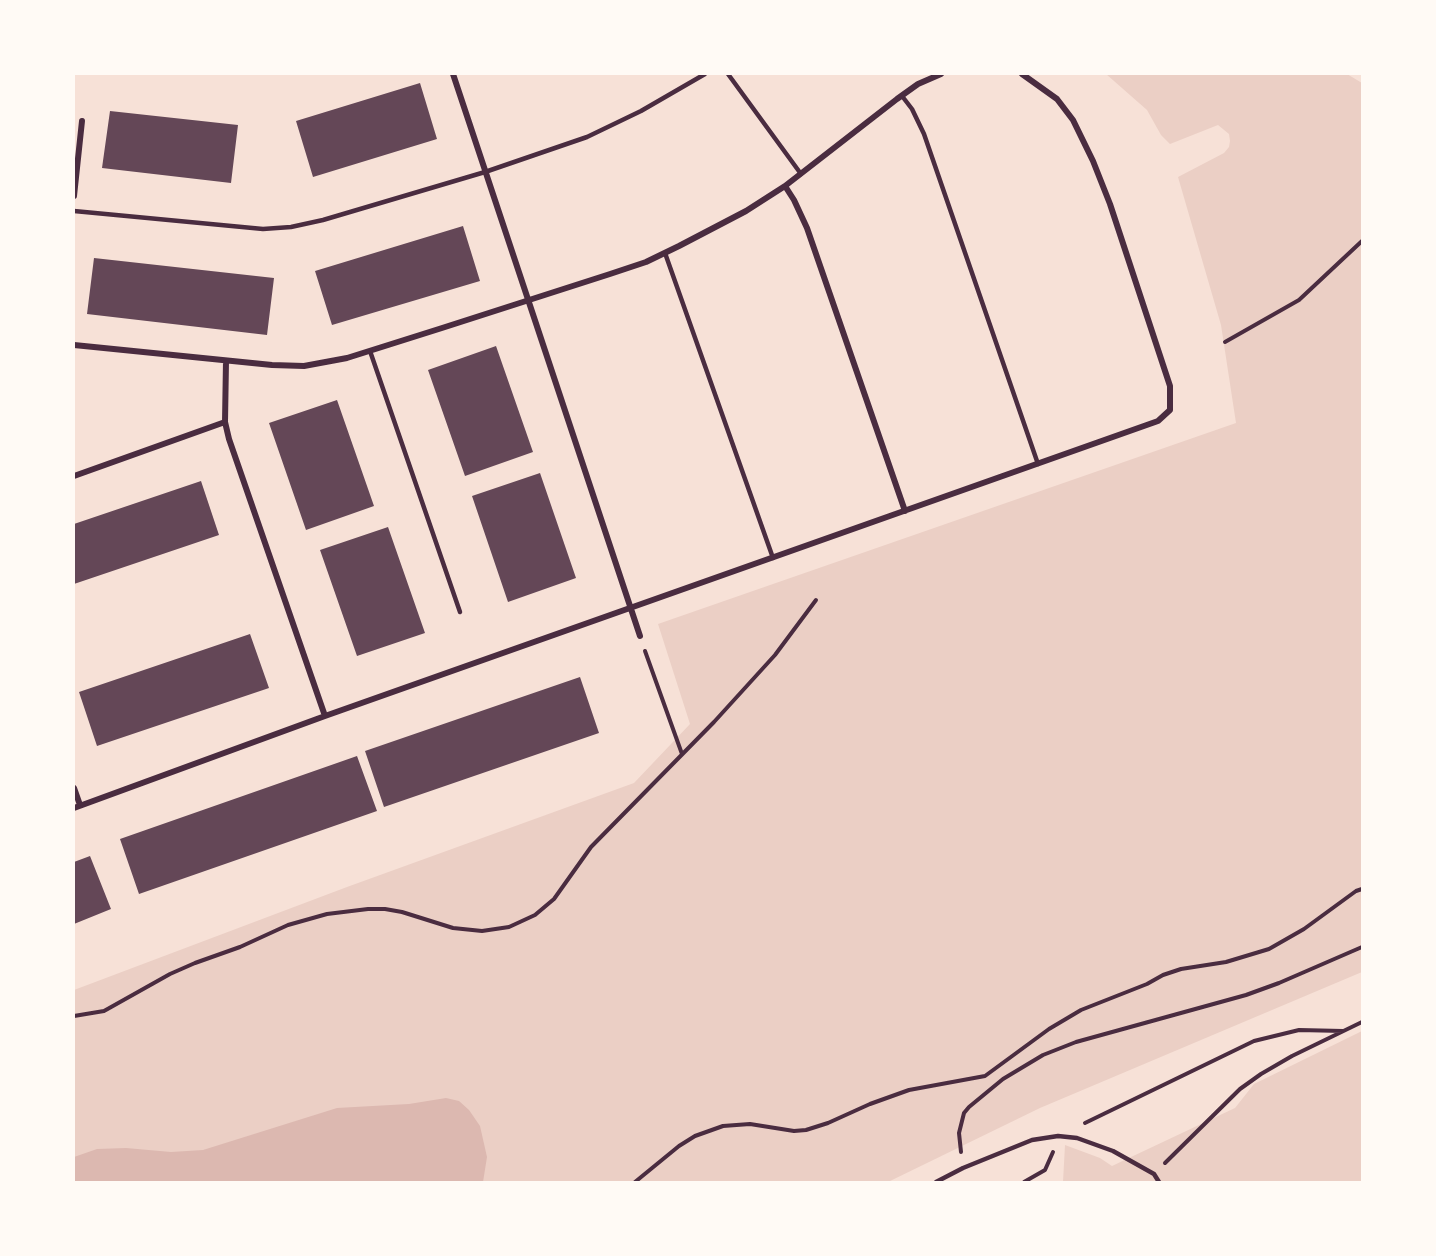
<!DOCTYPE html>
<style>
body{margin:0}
#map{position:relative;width:1436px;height:1256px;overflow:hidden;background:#f7e1d7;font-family:Overpass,sans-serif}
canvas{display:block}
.frame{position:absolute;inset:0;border:75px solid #fffaf5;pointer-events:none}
</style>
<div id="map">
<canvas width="1436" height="1256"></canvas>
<div class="frame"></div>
</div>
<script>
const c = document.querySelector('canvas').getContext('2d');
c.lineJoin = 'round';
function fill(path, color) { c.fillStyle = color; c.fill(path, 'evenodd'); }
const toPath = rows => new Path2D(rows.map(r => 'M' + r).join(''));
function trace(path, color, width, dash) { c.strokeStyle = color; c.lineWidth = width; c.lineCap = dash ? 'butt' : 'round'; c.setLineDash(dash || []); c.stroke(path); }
const green = toPath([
 [1106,74,1347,74,1362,83,1362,972,1040,1108,888,1182,74,1182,74,990,347,887,634,783,690,724,658,624,1236,423,1221,325,1178,177,1224,153,1229,147,1230,141,1229,134,1218,125,1170,144,1161,135,1147,110],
 [1362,1031,1362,1182,1063,1182,1065,1145,1100,1158,1112,1166,1235,1108,1254,1084]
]);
const water = toPath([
 [446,1098,459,1101,469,1110,480,1126,487,1157,483,1182,74,1182,74,1157,97,1149,126,1148,171,1152,203,1150,337,1108,409,1104]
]);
const building = toPath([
 [420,83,437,139,313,177,296,121],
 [110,111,238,125,231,183,102,168],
 [463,226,480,281,332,325,315,271],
 [94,258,274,278,267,335,87,314],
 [496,346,533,452,465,476,428,370],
 [337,400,374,506,306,530,269,423],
 [540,473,576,578,508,602,472,496],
 [201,481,219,535,74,584,74,524],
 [388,527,425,633,357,656,320,550],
 [250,634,269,688,97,746,79,692],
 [580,677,599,733,384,807,365,751],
 [357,756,377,811,139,894,120,839],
 [90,856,111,909,74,924,74,862]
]);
const path = toPath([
 [1225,342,1299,300,1362,241],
 [645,651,682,754],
 [74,1016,104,1011,170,974,195,963,240,947,288,925,327,914,368,909,385,909,402,912,453,928,482,931,509,927,535,915,554,899,591,847,714,722,775,655,816,600],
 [1085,1123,1254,1041,1299,1030,1343,1031],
 [961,1152,959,1133,964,1113,969,1107,1003,1079,1043,1055,1076,1042,1246,995,1279,983,1362,947],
 [1165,1163,1240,1089,1261,1074,1292,1056,1362,1022],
 [635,1182,679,1146,695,1136,723,1126,750,1124,794,1131,806,1130,828,1123,870,1104,909,1090,985,1076,1049,1029,1081,1010,1147,984,1163,975,1181,969,1226,962,1269,949,1304,929,1356,891,1362,889],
 [1024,1182,1045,1170,1053,1152]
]);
const service = toPath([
 [728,74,801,174],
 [902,96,912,109,924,134,1038,464],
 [74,211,263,229,291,227,323,220,485,172,587,137,641,111,705,74],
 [665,253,773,558],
 [370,351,460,612],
 [936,1182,963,1168,1032,1140,1058,1136,1077,1138,1113,1151,1154,1174,1159,1182]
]);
const minor = toPath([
 [453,74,640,636],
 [785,186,794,200,807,228,905,511],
 [74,196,82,121],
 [74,345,272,365,304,366,347,358,442,328,610,274,646,262,679,246,746,211,785,186,897,99,918,84,941,74],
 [226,361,225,422,229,439,325,716],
 [74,476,225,422],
 [74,788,80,805],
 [74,808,325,716,1158,421,1170,410,1170,386,1110,204,1093,161,1073,120,1057,99,1022,74]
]);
fill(green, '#ebcfc5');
fill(water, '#dcb8b0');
fill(building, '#644757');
trace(path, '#4a2c40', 4);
trace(service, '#4a2c40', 4.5);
trace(minor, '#4a2c40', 6);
</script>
